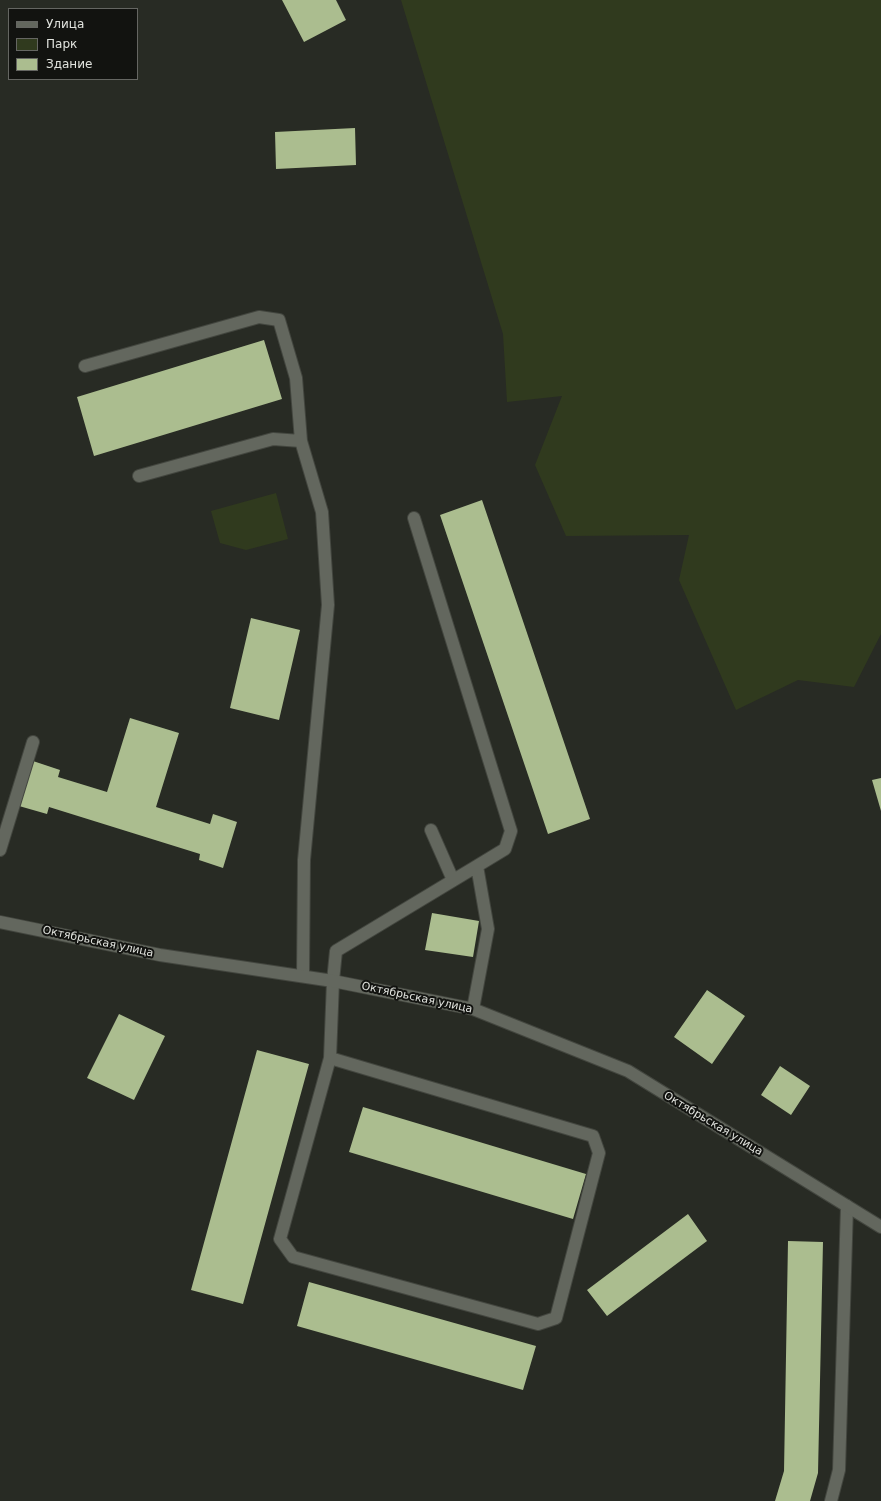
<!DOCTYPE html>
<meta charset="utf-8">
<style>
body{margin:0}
#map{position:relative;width:881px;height:1501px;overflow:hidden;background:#282b24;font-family:"DejaVu Sans",sans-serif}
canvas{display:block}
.legend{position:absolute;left:8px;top:8px;width:130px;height:72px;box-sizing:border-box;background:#121310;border:1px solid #656662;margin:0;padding:5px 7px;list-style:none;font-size:12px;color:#e1e3de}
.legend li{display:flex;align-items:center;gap:8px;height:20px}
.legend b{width:20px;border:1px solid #656662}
</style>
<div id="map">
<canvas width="881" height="1501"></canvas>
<ul class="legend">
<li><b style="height:5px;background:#63675e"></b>Улица</li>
<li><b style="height:11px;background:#303a1e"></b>Парк</li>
<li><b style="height:11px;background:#abbd8f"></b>Здание</li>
</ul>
</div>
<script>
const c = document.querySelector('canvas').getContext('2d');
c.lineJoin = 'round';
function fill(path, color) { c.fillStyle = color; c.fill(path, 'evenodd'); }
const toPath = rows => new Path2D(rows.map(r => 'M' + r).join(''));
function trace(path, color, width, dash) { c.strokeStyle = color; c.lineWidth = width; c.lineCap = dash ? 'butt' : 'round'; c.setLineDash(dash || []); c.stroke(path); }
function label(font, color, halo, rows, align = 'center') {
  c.font = font + ' "DejaVu Sans",sans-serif'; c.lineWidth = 4; c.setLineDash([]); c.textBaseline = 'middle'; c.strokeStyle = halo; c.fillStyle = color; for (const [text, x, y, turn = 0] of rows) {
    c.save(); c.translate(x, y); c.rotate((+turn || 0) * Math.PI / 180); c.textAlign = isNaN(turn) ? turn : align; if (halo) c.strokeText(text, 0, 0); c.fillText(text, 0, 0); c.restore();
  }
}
const green = toPath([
 [401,0,881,0,881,634,854,687,798,680,736,710,679,580,689,535,566,536,535,465,562,396,507,402,503,334],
 [276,493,288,539,246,550,220,543,211,511]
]);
const building = toPath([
 [282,0,336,0,346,20,304,42],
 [355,128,356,165,276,169,275,132],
 [264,340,282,399,94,456,77,397],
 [482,500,590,819,548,834,440,515],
 [251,618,300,630,279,720,230,708],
 [130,718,179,733,156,807,210,824,213,814,237,822,223,868,199,860,200,854,49,807,47,814,19,806,33,761,60,770,58,777,107,792],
 [881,778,881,811,872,780],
 [432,913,479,921,473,957,425,950],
 [707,990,745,1016,712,1064,674,1037],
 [119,1014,165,1036,134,1100,87,1078],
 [257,1050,309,1064,243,1304,191,1290],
 [780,1066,810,1086,791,1115,761,1095],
 [363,1107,586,1174,573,1219,349,1152],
 [688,1214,707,1241,607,1316,587,1290],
 [788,1241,823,1242,818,1473,810,1501,775,1501,784,1471],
 [309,1282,536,1346,523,1390,297,1326]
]);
const service = toPath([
 [85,366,259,317,279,320,296,378,301,441,322,512,328,605,304,860,303,976],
 [139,476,273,439,301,441],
 [414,518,511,831,505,849,477,866,488,929,473,1009],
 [431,830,453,880],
 [0,850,33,742],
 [330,1058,593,1136,599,1153,556,1318,538,1324,293,1257,280,1239,330,1058,333,981,336,951,477,866],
 [831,1501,839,1470,847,1206]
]);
const tertiary = toPath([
 [0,922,160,955,333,981,473,1009,628,1071,881,1227]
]);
const streetNames = [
 ["Октябрьская улица",98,942,12],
 ["Октябрьская улица",417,998,12],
 ["Октябрьская улица",713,1124,31]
];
fill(green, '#303a1e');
fill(building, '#abbd8f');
trace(service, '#43463f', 14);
trace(tertiary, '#43463f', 14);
trace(service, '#63675e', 12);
trace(tertiary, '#63675e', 12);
label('11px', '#e1e3de', '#121310', streetNames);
</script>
